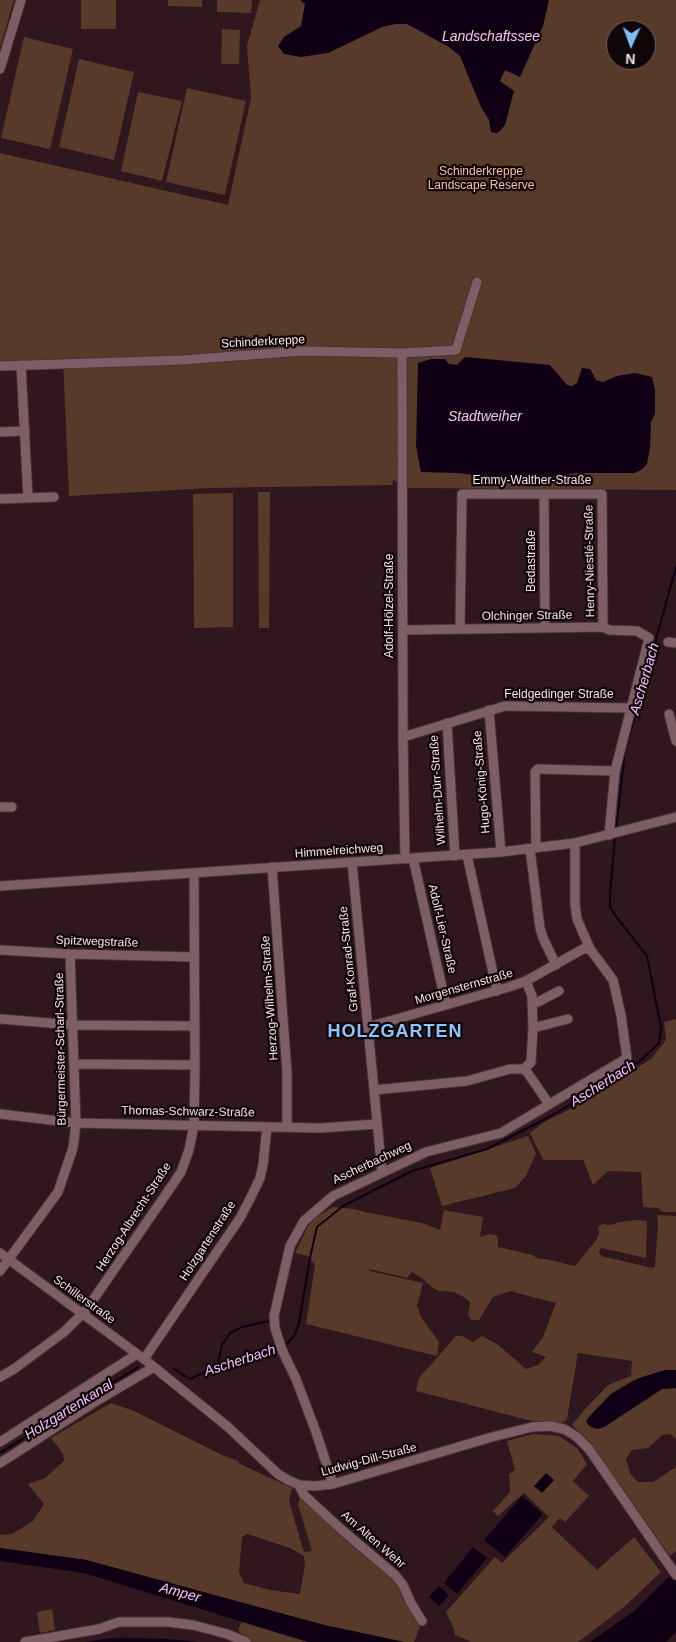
<!DOCTYPE html>
<meta charset="utf-8">
<style>
body{margin:0}
#map{position:relative;width:676px;height:1642px;overflow:hidden;background:#30161d;font-family:Helvetica,sans-serif}
canvas{display:block}
.north{position:absolute;left:606px;top:20px;width:50px;height:50px;box-sizing:border-box;background:#100608;border:1px solid #6c5e61;border-radius:50%;rotate:182deg;font-size:14px;font-weight:700;line-height:20px;text-align:center;color:#f6e3e7}
.north::after{content:'';display:block;margin:auto;width:18px;height:22px;background:#7fbdfa;clip-path:polygon(50% 0,100% 100%,50% 72%,0 100%)}
</style>
<div id="map">
<canvas width="676" height="1642"></canvas>
<div class="north">N</div>
</div>
<script>
const c = document.querySelector('canvas').getContext('2d');
c.lineJoin = 'round';
function fill(path, color) { c.fillStyle = color; c.fill(path, 'evenodd'); }
const toPath = rows => new Path2D(rows.map(r => 'M' + r).join(''));
function trace(path, color, width, dash) { c.strokeStyle = color; c.lineWidth = width; c.lineCap = dash ? 'butt' : 'round'; c.setLineDash(dash || []); c.stroke(path); }
function label(font, color, halo, rows, align = 'center') {
  c.font = font + ' Helvetica,sans-serif'; c.lineWidth = 4.5; c.setLineDash([]); c.textBaseline = 'middle'; c.strokeStyle = halo; c.fillStyle = color; for (const [text, x, y, turn = 0] of rows) {
    c.save(); c.translate(x, y); c.rotate((+turn || 0) * Math.PI / 180); c.textAlign = isNaN(turn) ? turn : align; if (halo) c.strokeText(text, 0, 0); c.fillText(text, 0, 0); c.restore();
  }
}
const green = toPath([
 [0,0,14,0,0,48],
 [81,0,116,0,116,29,81,29],
 [168,0,202,0,202,7,168,6],
 [217,0,252,0,251,13,217,12],
 [260,0,676,0,676,490,410,488,393,480,392,485,210,488,69,496,63,360,0,361,0,153,228,205,251,98,247,46],
 [616,30,646,30,646,60,616,60],
 [222,29,240,30,239,64,221,64],
 [24,37,73,49,50,149,1,138],
 [79,59,134,72,114,160,59,147],
 [187,88,246,101,225,195,166,182],
 [138,92,182,101,162,181,121,171],
 [258,492,270,492,269,628,259,628],
 [233,493,233,627,194,628,193,494],
 [676,1019,676,1212,663,1212,658,1208,643,1207,641,1172,608,1171,593,1185,583,1160,543,1160,530,1133,544,1122,572,1108,651,1059,666,1040,664,1022],
 [528,1136,536,1154,526,1176,515,1188,442,1206,430,1168],
 [333,1207,354,1209,365,1212,422,1223,440,1230,444,1210,483,1217,480,1237,489,1234,496,1235,498,1239,498,1247,532,1255,539,1259,546,1259,575,1266,597,1239,599,1233,598,1227,603,1224,610,1225,620,1222,637,1220,647,1221,646,1258,601,1248,599,1252,601,1256,653,1268,655,1266,658,1225,657,1215,676,1216,676,1370,660,1371,632,1381,611,1394,588,1418,597,1429,604,1427,662,1389,676,1388,676,1439,670,1434,662,1435,654,1443,648,1448,632,1450,626,1459,630,1473,638,1482,653,1482,676,1467,676,1551,670,1556,588,1440,572,1425,585,1409,608,1385,631,1376,632,1361,578,1353,567,1419,560,1424,528,1420,416,1391,419,1378,456,1336,462,1336,473,1342,482,1336,497,1344,526,1369,538,1365,546,1357,532,1352,543,1337,556,1303,510,1291,493,1297,479,1320,471,1320,468,1315,470,1302,462,1296,453,1292,439,1291,433,1288,423,1279,412,1272,407,1278,369,1269,370,1271,423,1283,417,1306,421,1317,439,1342,437,1356,306,1324,315,1265,308,1256,295,1253,311,1220],
 [111,1403,134,1411,224,1456,239,1461,238,1463,292,1488,289,1501,304,1552,312,1551,298,1504,300,1498,304,1496,398,1583,421,1624,414,1642,404,1642,324,1625,86,1560,0,1548,0,1535,12,1534,33,1521,44,1504,28,1484,45,1478,64,1461,63,1454,51,1438],
 [247,1534,290,1548,304,1556,305,1564,300,1594,270,1590,244,1583,239,1572,242,1537],
 [533,1434,559,1436,577,1448,587,1464,573,1481,589,1496,565,1522,560,1518,552,1527,597,1570,634,1537,661,1572,624,1607,581,1640,577,1642,472,1642,455,1635,454,1629,446,1612,495,1557,502,1563,549,1517,524,1493,498,1516,493,1511,510,1492,509,1474,515,1470,507,1441],
 [52,1609,55,1630,40,1633,37,1612],
 [242,1622,308,1642,247,1642,248,1638,239,1632,239,1628]
]);
const water = toPath([
 [300,0,549,0,543,26,520,77,505,70,500,81,514,91,505,125,499,132,496,133,491,132,489,120,481,107,460,56,449,47,407,24,396,24,382,27,328,53,301,57,284,54,278,46,284,37,301,26,305,4],
 [465,357,550,365,567,385,572,386,577,383,582,368,590,369,596,380,603,382,617,376,635,373,652,377,655,390,655,414,651,422,650,448,647,464,641,470,634,473,578,473,550,476,481,476,458,473,421,472,416,446,418,363,431,359,445,359,449,364,457,365],
 [666,1370,676,1370,676,1388,662,1389,604,1427,597,1429,589,1426,586,1421,588,1418,611,1394,639,1378],
 [546,1473,554,1480,542,1493,534,1486],
 [522,1496,543,1514,505,1557,484,1540],
 [473,1547,487,1558,457,1594,444,1583],
 [0,1548,86,1560,324,1625,404,1642,308,1642,84,1573,0,1561],
 [676,1570,676,1632,666,1642,590,1642,633,1612],
 [439,1586,449,1595,439,1606,429,1597],
 [121,1638,166,1639,201,1642,86,1642,104,1639]
]);
const stream = toPath([
 [616,830,625,751,676,567],
 [284,1346,294,1336,299,1323,311,1253,317,1227,343,1206,412,1171,487,1149,547,1118,630,1070,659,1043,661,1027,647,956,615,915,610,907,610,895,615,837],
 [217,1367,222,1345,230,1333,242,1327,269,1321],
 [174,1369,190,1379,209,1370,278,1350],
 [0,1453,138,1367]
]);
const minor = toPath([
 [0,69,21,0],
 [402,353,403,737,405,859],
 [21,365,28,498],
 [0,366,182,360,303,351,402,353,456,350,477,282],
 [0,432,25,431],
 [544,494,545,628],
 [0,499,54,497],
 [460,629,462,494,602,494,603,627],
 [403,630,603,627,609,630,637,631,649,638,615,771,609,835],
 [668,642,676,643],
 [489,710,501,852],
 [669,714,676,741],
 [447,723,455,856],
 [403,737,505,706,630,708],
 [0,807,12,807],
 [536,848,535,772,538,769,615,771],
 [530,849,540,928,543,938,556,965],
 [467,855,497,991],
 [413,858,446,1005],
 [352,862,382,1173],
 [272,867,287,1073,287,1127],
 [0,886,501,852,575,843,676,817],
 [0,950,70,954,194,957],
 [532,1002,538,1002,559,991],
 [0,1019,74,1025,195,1026],
 [368,1027,509,987,526,981,583,949,590,949],
 [533,1028,568,1019],
 [75,1064,195,1065],
 [524,1069,531,1062,533,1028,532,996,526,981],
 [374,1090,467,1081,510,1069,524,1069,527,1072,549,1104],
 [0,1114,76,1123,321,1128,377,1124],
 [0,1253,144,1359,228,1427,278,1474,288,1480,299,1485,315,1486,333,1484,492,1437,532,1427,550,1426,564,1429,577,1437,589,1449,676,1575],
 [0,1271,58,1192,73,1148,76,1123,70,954],
 [144,1359,240,1218,250,1199,260,1178,263,1165,267,1127],
 [0,1377,14,1369,64,1332,86,1310,171,1187,181,1172,189,1150,194,1125,195,1065,194,873],
 [0,1442,137,1354],
 [0,1463,98,1400,154,1367],
 [333,1484,316,1432,296,1379,282,1350,275,1328,274,1316,290,1246,304,1221,333,1196,426,1152,501,1133,627,1058,621,1015,613,980,590,949,577,919,575,904,575,843],
 [299,1485,304,1495,342,1530,395,1575,403,1585,411,1603,422,1621],
 [25,1642,99,1629,119,1622,168,1622,193,1625,227,1634,246,1642]
]);
const parkNames = [
 ["Schinderkreppe",481,172],
 ["Landscape Reserve",481,186]
];
const streetNames = [
 ["Schinderkreppe",263,342,-3],
 ["Emmy-Walther-Straße",532,481],
 ["Bedastraße",532,561,-90],
 ["Henry-Niestlé-Straße",590,561,-91],
 ["Adolf-Hölzel-Straße",390,606,-90],
 ["Olchinger Straße",527,616,-1],
 ["Feldgedinger Straße",559,695],
 ["Hugo-König-Straße",482,782,-95],
 ["Wilhelm-Dürr-Straße",438,790,-94],
 ["Himmelreichweg",339,851,-4],
 ["Adolf-Lier-Straße",442,929,77],
 ["Spitzwegstraße",97,942,2],
 ["Graf-Konrad-Straße",349,959,-96],
 ["Morgensternstraße",464,987,-16],
 ["Herzog-Wilhelm-Straße",270,998,-94],
 ["Bürgermeister-Scharl-Straße",61,1049,-91],
 ["Thomas-Schwarz-Straße",188,1112,1],
 ["Ascherbachweg",372,1163,-25],
 ["Herzog-Albrecht-Straße",134,1217,-57],
 ["Holzgartenstraße",208,1241,-57],
 ["Schillerstraße",84,1300,36],
 ["Ludwig-Dill-Straße",369,1460,-15],
 ["Am Alten Wehr",373,1540,41]
];
const waterNames = [
 ["Landschaftssee",491,37],
 ["Stadtweiher",485,417],
 ["Ascherbach",645,679,-74],
 ["Ascherbach",603,1084,-32],
 ["Ascherbach",240,1361,-18],
 ["Holzgartenkanal",69,1410,-32],
 ["Amper",180,1593,15]
];
const districtNames = [
 ["HOLZGARTEN",395,1032]
];
fill(green, '#573a2a');
fill(water, '#0f0015');
trace(stream, '#0f0015', 2);
trace(minor, '#473439', 11);
trace(minor, '#7e5e65', 9);
label('12px', '#f7c0a3', '#100608', parkNames);
label('12px', '#f6e3e7', '#100608', streetNames);
label('italic 14px', '#f0c3ff', '#100608', waterNames);
c.letterSpacing = '1px';
label('bold 18px', '#8bc5fd', '#100608', districtNames);
c.letterSpacing = '0px';
</script>
